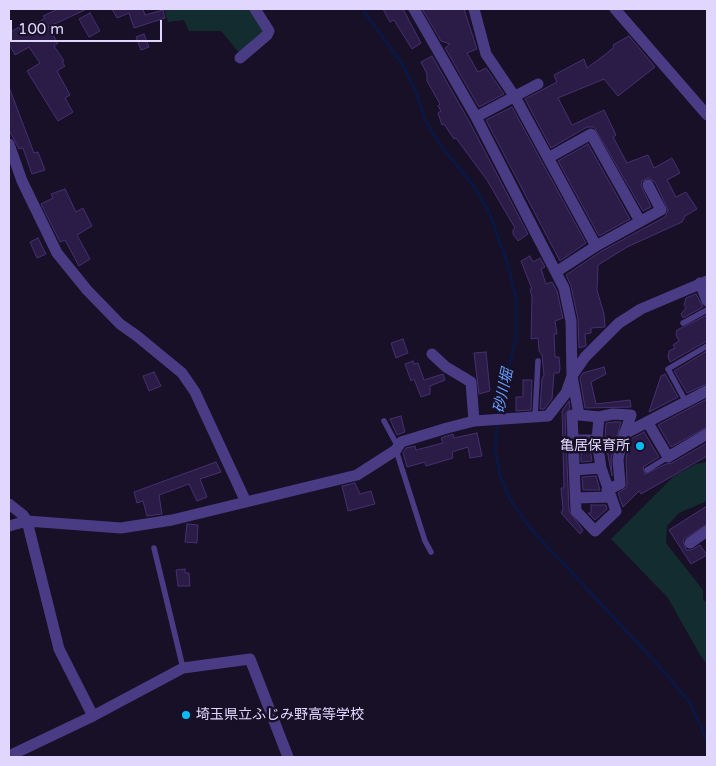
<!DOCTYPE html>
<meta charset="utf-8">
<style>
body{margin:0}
#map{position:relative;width:716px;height:766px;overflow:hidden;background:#171026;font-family:"Varela Round",sans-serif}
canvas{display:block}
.frame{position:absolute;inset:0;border:10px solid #e1d6fe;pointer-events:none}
.scale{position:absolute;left:10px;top:20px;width:152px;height:22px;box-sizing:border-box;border:2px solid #e1d6fe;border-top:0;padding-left:6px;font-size:15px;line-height:18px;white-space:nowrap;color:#e1d6fe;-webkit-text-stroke:4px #171026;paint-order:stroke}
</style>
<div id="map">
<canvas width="716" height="766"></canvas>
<div class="frame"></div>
<div class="scale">100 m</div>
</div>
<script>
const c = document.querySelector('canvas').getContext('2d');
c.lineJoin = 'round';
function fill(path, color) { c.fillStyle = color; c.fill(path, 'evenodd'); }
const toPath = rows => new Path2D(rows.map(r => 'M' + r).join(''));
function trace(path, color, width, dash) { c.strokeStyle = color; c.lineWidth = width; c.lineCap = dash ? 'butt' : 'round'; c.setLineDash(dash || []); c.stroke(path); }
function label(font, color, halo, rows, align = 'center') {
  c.font = font + ' "Varela Round","Noto Sans JP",sans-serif'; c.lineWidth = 5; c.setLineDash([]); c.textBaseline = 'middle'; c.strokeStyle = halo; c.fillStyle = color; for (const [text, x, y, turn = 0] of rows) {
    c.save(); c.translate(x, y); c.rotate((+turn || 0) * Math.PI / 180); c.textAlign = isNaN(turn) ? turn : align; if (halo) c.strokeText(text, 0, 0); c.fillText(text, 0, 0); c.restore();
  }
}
const green = toPath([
 [164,9,252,9,264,33,240,54,221,31,189,31,184,20,168,22],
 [707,462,707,501,679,513,667,526,666,543,703,590,703,599,707,603,707,664,700,655,668,598,611,539,674,476,696,464]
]);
const stream = toPath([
 [362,9,403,65,416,92,425,120,441,146,476,189,490,214,507,262,516,298,516,339,499,404,495,450,500,476,510,499,530,528,660,667,690,703,707,741]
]);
const building = toPath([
 [58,9,87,9,48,27,58,43,54,46,64,61,62,62,65,66,57,71,70,95,65,98,73,112,58,121,27,71,40,63,29,47,15,55,9,44,9,33,19,27,22,33,45,18,43,16,58,9],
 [112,9,143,9,145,15,163,10,165,18,134,28,129,13,117,18,112,9],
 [383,9,403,9,421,43,412,49,394,20,390,22,383,9],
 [422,9,464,9,477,49,467,53,478,72,486,68,504,94,479,107,445,48,450,44,441,41,422,9],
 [90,13,100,31,89,37,79,19,90,13],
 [144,34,149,47,141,50,136,37,144,34],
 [629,36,655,67,618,96,604,79,558,98,572,125,604,110,616,135,613,137,627,163,648,155,654,168,672,158,680,173,667,180,676,197,686,192,697,209,685,216,682,222,627,247,598,265,597,290,604,314,605,327,591,328,591,333,585,334,586,346,579,348,578,319,571,286,566,275,600,252,665,217,668,210,655,182,648,178,642,181,641,185,651,207,643,211,594,127,587,127,551,148,525,99,557,82,554,75,584,59,587,68,606,54,614,47,613,45,629,36],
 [432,56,469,121,528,234,518,241,513,234,513,230,515,228,487,180,456,138,454,139,444,124,442,125,438,113,441,111,438,106,440,104,427,81,427,74,421,62,432,56],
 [9,87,34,153,38,152,45,170,32,174,23,148,19,149,9,130,9,87],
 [512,107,586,243,560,261,486,120,512,107],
 [588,144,630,219,599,236,558,161,588,144],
 [65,189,76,212,83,208,92,226,77,235,90,259,79,266,65,240,60,242,41,204,53,198,51,194,65,189],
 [38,238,46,254,37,258,30,242,38,238],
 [530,256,533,262,540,258,545,267,541,269,546,284,552,282,557,291,563,318,555,321,557,334,554,334,555,357,559,357,560,368,559,373,554,373,552,399,544,409,540,409,542,379,544,375,542,355,539,351,538,338,531,339,532,297,530,289,532,289,521,261,530,256],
 [696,294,703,307,683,318,681,314,686,308,684,305,686,298,696,294],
 [707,315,707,341,670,362,668,357,669,351,675,348,673,345,679,341,676,335,677,330,707,315],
 [403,339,408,353,396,358,391,343,403,339],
 [707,351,707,384,687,393,674,371,707,351],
 [486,352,490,391,479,394,474,353,486,352],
 [413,361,414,364,418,363,424,380,443,374,445,380,430,386,430,394,421,397,414,379,411,381,405,364,413,361],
 [604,367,606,374,591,382,596,404,630,400,631,407,585,408,580,378,583,373,604,367],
 [154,372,161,386,149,391,143,376,154,372],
 [665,374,678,397,649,412,661,376,665,374],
 [523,380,532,380,531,410,516,411,516,397,523,397,523,380],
 [707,399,707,427,671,447,658,425,707,399],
 [569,401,570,408,565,415,569,511,583,530,580,534,561,513,563,509,561,488,564,488,562,411,569,401],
 [401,416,405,432,397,435,390,419,401,416],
 [614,422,621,422,611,459,612,476,605,440,606,423,614,422],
 [644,432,659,457,643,467,645,474,666,464,672,463,707,443,707,456,641,494,639,491,623,507,618,493,626,488,627,484,626,460,628,446,631,439,644,432],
 [477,433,482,456,470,458,468,447,452,452,453,458,426,466,425,462,407,467,403,453,406,448,415,446,416,450,443,443,441,438,453,434,454,438,477,433],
 [581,448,590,448,592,461,581,462,581,448],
 [216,462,221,472,200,479,207,497,197,501,189,484,159,495,162,514,147,516,143,501,137,503,134,492,216,462],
 [596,476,600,490,583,490,582,477,596,476],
 [355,483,360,494,371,491,375,504,348,511,342,486,355,483],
 [591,505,606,505,607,509,595,520,588,513,591,513,591,505],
 [707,506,707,524,683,540,686,550,691,550,700,545,707,555,691,564,669,530,707,506],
 [187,524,198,525,197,543,185,542,187,524],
 [185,569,185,573,189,573,190,586,178,586,176,570,185,569]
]);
const service = toPath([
 [683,323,707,310],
 [686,402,668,369,707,346],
 [535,417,538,361],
 [384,421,397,445],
 [396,450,425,541,431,552],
 [647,470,668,457],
 [154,548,183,668]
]);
const minor = toPath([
 [414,9,476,117,564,288,571,321,572,376,579,415,572,415,576,511,595,531,616,511,601,468,597,440,599,417],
 [474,9,486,54,515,97,596,246],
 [615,9,707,115],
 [240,58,267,35,269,31,255,9],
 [476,117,538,84],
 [9,144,22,181,57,253,87,290,120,324,137,336,182,373,195,392,246,502],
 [548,158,591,134,640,221],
 [556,272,596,246,661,210,648,185],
 [700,283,707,301],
 [432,354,446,367,471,382,474,421],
 [579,415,599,417,613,414,631,415,621,444,618,460,620,484,607,490],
 [648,423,668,457,707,434],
 [624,434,707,391],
 [574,440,597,440],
 [575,470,601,468],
 [576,498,609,497],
 [9,504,23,515,27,521,59,649,93,716],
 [9,526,27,521,121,528,172,520,357,475,396,450,401,442,447,428,474,421,548,416,566,393,572,376,585,357,619,323,641,309,707,281],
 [690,543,707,531],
 [9,756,93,716,183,668,250,659,288,757]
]);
const markers = [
 [640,446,5,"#07bbf9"],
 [186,715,5,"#07bbf9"]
];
const poiNames = [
 ["亀居保育所",630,446],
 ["埼玉県立ふじみ野高等学校",196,715,"left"]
];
const waterNames = [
 ["砂川堀",504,391,-78]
];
fill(green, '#132c30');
trace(stream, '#0b1743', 3);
fill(building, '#2b1c47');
trace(building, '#472f72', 1);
trace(service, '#4a3c84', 5.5);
trace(minor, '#4a3c84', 11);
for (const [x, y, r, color] of markers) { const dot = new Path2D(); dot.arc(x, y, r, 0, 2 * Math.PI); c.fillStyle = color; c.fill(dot); trace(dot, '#171026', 2); }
label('14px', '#e1d6fe', '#171026', poiNames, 'right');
label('italic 15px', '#669ffb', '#171026', waterNames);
</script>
